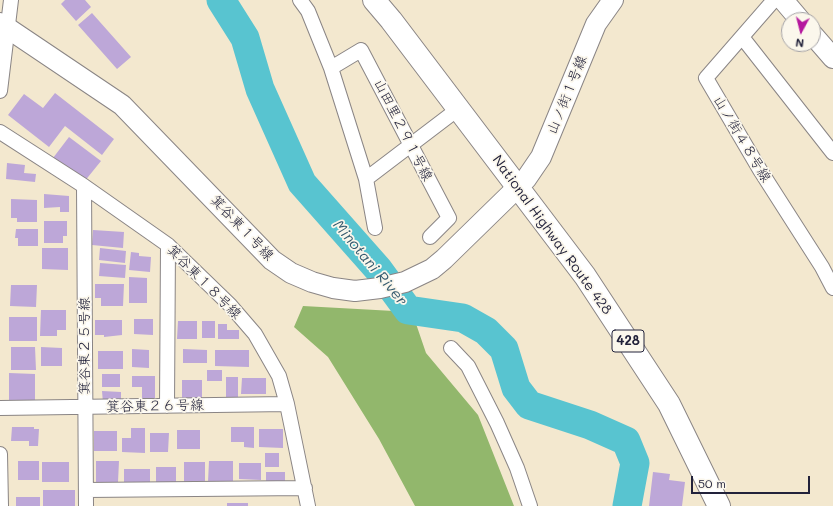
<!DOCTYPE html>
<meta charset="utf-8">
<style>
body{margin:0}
#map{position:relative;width:833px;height:506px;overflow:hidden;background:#f3e8cf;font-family:Mali,sans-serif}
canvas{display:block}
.north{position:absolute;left:781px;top:12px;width:40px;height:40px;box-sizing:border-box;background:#fbf7ec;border:1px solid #a4a2a5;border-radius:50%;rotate:187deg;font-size:11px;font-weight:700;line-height:16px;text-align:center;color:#22223b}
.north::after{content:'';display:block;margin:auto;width:14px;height:18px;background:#b5179e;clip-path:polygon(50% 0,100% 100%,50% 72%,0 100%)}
.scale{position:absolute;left:691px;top:476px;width:119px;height:18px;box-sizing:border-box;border:2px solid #22223b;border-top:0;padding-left:5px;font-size:12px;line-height:14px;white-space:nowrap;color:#22223b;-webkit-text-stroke:3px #fbf7ec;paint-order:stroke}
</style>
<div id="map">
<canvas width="833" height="506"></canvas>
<div class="north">N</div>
<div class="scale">50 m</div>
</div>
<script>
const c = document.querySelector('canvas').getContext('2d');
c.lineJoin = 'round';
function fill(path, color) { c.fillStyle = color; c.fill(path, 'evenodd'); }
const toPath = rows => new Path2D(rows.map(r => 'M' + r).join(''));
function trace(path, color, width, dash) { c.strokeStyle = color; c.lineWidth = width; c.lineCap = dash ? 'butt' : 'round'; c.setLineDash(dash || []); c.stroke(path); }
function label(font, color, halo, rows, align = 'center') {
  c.font = font + ' Mali,"Klee One",sans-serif'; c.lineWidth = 3.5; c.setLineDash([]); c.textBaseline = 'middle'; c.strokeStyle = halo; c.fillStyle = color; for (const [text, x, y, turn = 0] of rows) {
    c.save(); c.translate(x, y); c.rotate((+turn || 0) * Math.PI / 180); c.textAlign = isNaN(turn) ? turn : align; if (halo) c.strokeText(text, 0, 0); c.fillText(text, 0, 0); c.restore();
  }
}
const forest = toPath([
 [303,306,412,312,426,353,478,415,514,506,415,506,379,439,328,357,294,327]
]);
const river = toPath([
 [221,0,245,38,260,89,302,183,378,269,408,310,463,318,486,331,504,349,516,388,529,405,590,425,626,441,635,463,627,506]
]);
const building = toPath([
 [65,0,85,0,91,7,76,21,61,4],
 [92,13,131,57,117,69,78,25],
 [55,93,114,139,102,155,65,126,49,147,8,115,24,94,43,108],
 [69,137,101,161,84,182,53,158],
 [7,163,25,165,24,173,36,174,35,182,6,179],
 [44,194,69,196,69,212,60,212,60,207,44,208],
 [11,199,37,200,37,222,17,222,17,218,11,218],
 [44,221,67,221,67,236,63,236,63,243,44,243],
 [16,229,38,229,38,246,18,246,18,238,15,238],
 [93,230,124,232,123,248,92,245],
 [42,248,68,248,68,270,42,269],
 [100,248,126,251,125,263,99,260],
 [131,252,139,253,139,256,151,257,150,272,129,270],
 [100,263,126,265,125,278,99,276],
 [129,277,147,278,147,303,129,303],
 [95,284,124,284,123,306,101,306,101,298,95,298],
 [11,285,37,285,36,307,10,306],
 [41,310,66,310,66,330,57,330,57,336,40,336],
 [9,317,37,317,37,341,9,341],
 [134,319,153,319,153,335,134,334],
 [95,320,122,320,122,335,104,337,104,335,95,335],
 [178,321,197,321,197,339,177,339],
 [202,321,215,321,215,338,202,338],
 [218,324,227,324,227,330,239,330,239,339,218,339],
 [11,347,35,347,36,370,11,370],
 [41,347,62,348,62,366,41,366],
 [132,349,149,350,149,368,132,367],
 [183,349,207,350,207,363,183,363],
 [215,350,249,350,249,367,215,366],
 [98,351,123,351,123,369,98,369],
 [207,370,222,370,222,381,207,381],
 [9,373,35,374,35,400,9,400],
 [102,374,120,374,120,387,102,387],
 [132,376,155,376,155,400,142,400,142,387,132,387],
 [226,377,238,377,238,397,226,398],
 [242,378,266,378,266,394,241,394],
 [182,380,202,380,202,401,182,401],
 [102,391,121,392,121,404,103,403],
 [12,427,34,427,34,429,39,429,38,446,29,446,29,441,11,441],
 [231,427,254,427,254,448,244,447,244,442,231,442],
 [131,428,145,428,145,453,122,452,122,438,131,438],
 [259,429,283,429,283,448,259,447],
 [177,430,200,430,200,449,177,449],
 [94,431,117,431,117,451,94,451],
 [150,433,169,433,168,452,150,452],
 [265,453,279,453,279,467,265,467],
 [18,461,39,461,39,480,18,480],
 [96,461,119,461,118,482,96,482],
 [209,461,233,461,233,482,208,482],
 [42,462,69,462,69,482,42,482],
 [184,462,205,462,205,485,184,485],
 [239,463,261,463,261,480,239,479],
 [156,467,176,467,176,486,156,486],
 [124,469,150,469,150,485,124,485],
 [266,472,285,472,285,485,266,484],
 [653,472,670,474,669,480,685,482,682,506,649,506],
 [43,490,75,490,75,506,43,506],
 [16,497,40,497,40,506,16,506],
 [227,503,248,503,248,506,227,506]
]);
const street = toPath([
 [300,0,308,11,331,68,366,179,375,228],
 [774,0,706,78,760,170,822,267,833,288],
 [742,37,833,153],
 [331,68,361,50,449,218,430,237],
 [0,91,11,0],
 [0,132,84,186,168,245,230,305,255,334,279,376,287,404,308,506],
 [366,179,458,109],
 [84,186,86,506],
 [451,348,468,366,497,423,517,468,530,506],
 [167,406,168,245],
 [0,408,287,404],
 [0,454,1,506],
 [86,490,305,488]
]);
const secondary = toPath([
 [783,0,800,20],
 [0,23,122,105,272,260,291,273,312,282,333,288,355,291,380,288,405,282,432,269,444,259,526,179,541,157,596,24,613,0],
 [813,35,833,58]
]);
const highway = toPath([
 [374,0,391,20,585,276,669,404,719,506]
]);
const shields = [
 [628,341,32]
];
const shieldNames = [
 ["428",628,341]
];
const streetNames = [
 ["山ノ街１号線",567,95,-68],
 ["山田里２９１号線",403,130,63],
 ["山ノ街４８号線",742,139,59],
 ["箕谷東１号線",242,228,46],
 ["National Highway Route 428",552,235,54],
 ["箕谷東１８号線",204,282,45],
 ["箕谷東２５号線",85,346,-90],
 ["箕谷東２６号線",155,406,-1]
];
const waterNames = [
 ["Minotani River",370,263,50]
];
fill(forest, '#92b76c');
trace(river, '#58c4d0', 29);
fill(building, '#bda7d8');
trace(street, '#8a8585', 16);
trace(secondary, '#8a8585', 22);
trace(highway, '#8a8585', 24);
trace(street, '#fff', 14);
trace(secondary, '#fff', 20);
trace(highway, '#fff', 22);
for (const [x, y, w] of shields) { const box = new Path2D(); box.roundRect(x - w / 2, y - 11, w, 22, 3); c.fillStyle = '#fbf7ec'; c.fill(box); trace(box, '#22223b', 1); }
label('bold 13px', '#22223b', null, shieldNames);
label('14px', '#22223b', '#fbf7ec', streetNames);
label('italic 15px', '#355b6f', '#fbf7ec', waterNames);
</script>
